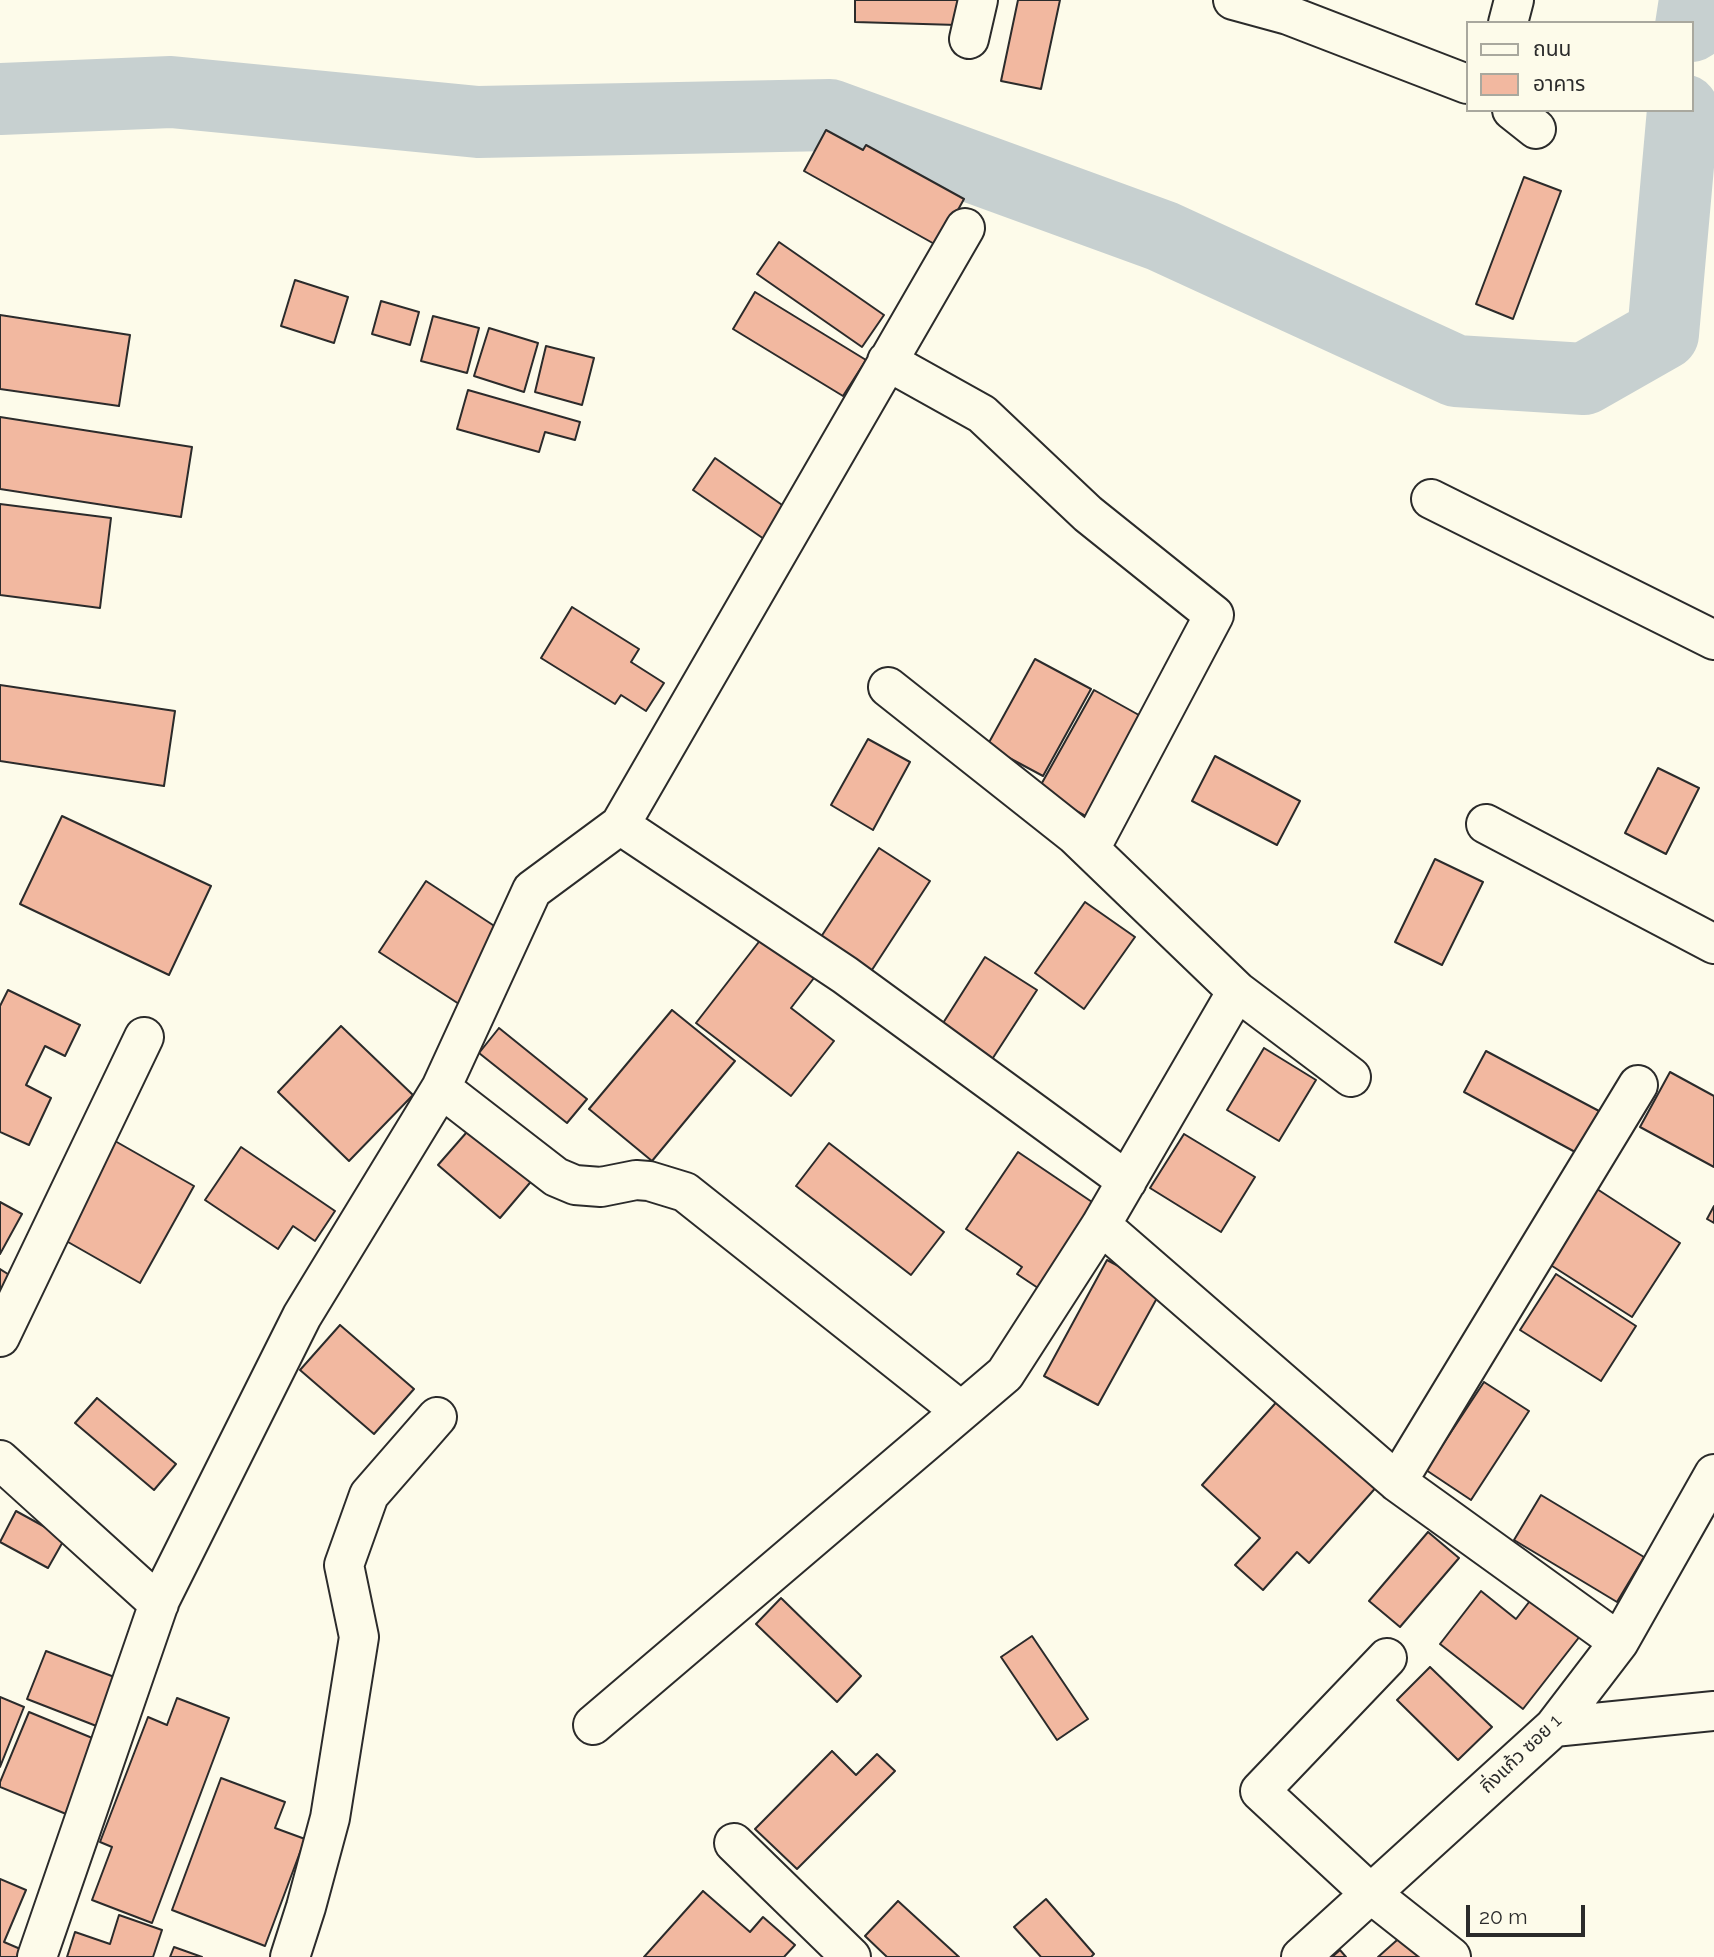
<!DOCTYPE html>
<meta charset="utf-8">
<style>
body{margin:0}
#map{position:relative;width:1714px;height:1957px;overflow:hidden;background:#fdfbea;font-family:Raleway,"Noto Sans Thai",sans-serif}
canvas{display:block}
.legend{position:absolute;left:1466px;top:21px;width:228px;height:91px;box-sizing:border-box;background:#fdfbea;border:2px solid #a9a89e;margin:0;padding:9px 12px;list-style:none;font-size:21px;color:#2b2b2b}
.legend li{display:flex;align-items:center;gap:14px;height:35px}
.legend b{width:35px;border:2px solid #a9a89e}
.scale{position:absolute;left:1466px;top:1905px;width:119px;height:32px;box-sizing:border-box;border:4px solid #2b2b2b;border-top:0;padding-left:9px;font-size:21px;line-height:24px;white-space:nowrap;color:#2b2b2b;-webkit-text-stroke:5px #fdfbea;paint-order:stroke}
</style>
<div id="map">
<canvas width="1714" height="1957"></canvas>
<ul class="legend">
<li><b style="height:9px;background:#fdfbea"></b>ถนน</li>
<li><b style="height:19px;background:#f2b8a0"></b>อาคาร</li>
</ul>
<div class="scale">20 m</div>
</div>
<script>
const c = document.querySelector('canvas').getContext('2d');
c.lineJoin = 'round';
const toPath = rows => new Path2D(rows.map(r => 'M' + r).join(''));
function trace(path, color, width, dash) { c.strokeStyle = color; c.lineWidth = width; c.lineCap = dash ? 'butt' : 'round'; c.setLineDash(dash || []); c.stroke(path); }
function fill(path, color) { c.fillStyle = color; c.fill(path, 'evenodd'); }
function label(font, color, halo, rows, align = 'center') {
  c.font = font + ' Raleway,"Noto Sans Thai",sans-serif'; c.lineWidth = 5; c.setLineDash([]); c.textBaseline = 'middle'; c.strokeStyle = halo; c.fillStyle = color; for (const [text, x, y, turn = 0] of rows) {
    c.save(); c.translate(x, y); c.rotate((+turn || 0) * Math.PI / 180); c.textAlign = isNaN(turn) ? turn : align; if (halo) c.strokeText(text, 0, 0); c.fillText(text, 0, 0); c.restore();
  }
}
const river = toPath([
 [1691,26,1695,0],
 [0,99,171,92,478,122,830,115,1162,236,1456,371,1584,379,1663,334,1683,110]
]);
const building = toPath([
 [855,0,958,0,957,25,855,22,855,0],
 [1018,0,1060,0,1041,89,1001,81,1018,0],
 [826,130,863,150,866,145,964,199,938,246,804,171,826,130],
 [1524,177,1561,191,1513,319,1476,304,1524,177],
 [779,242,884,315,862,347,757,274,779,242],
 [295,280,348,297,334,343,281,326,295,280],
 [755,292,866,360,843,396,733,329,755,292],
 [381,301,419,312,410,345,372,334,381,301],
 [0,315,130,335,119,406,0,389,0,315],
 [433,316,479,328,467,373,421,361,433,316],
 [489,328,538,343,524,392,474,376,489,328],
 [546,346,594,358,582,405,535,392,546,346],
 [468,390,580,422,575,440,545,432,539,452,457,429,468,390],
 [0,417,192,447,181,517,0,489,0,417],
 [715,458,785,507,764,539,693,490,715,458],
 [0,504,111,518,100,608,0,595,0,504],
 [572,607,639,649,631,662,664,683,646,711,621,695,615,704,541,658,572,607],
 [1035,659,1091,689,1043,776,987,746,1035,659],
 [0,685,175,711,164,786,0,761,0,685],
 [1094,690,1146,719,1091,819,1038,790,1094,690],
 [868,739,910,762,873,830,831,805,868,739],
 [1215,756,1300,801,1277,845,1192,801,1215,756],
 [1658,768,1699,788,1666,854,1625,833,1658,768],
 [62,816,211,886,169,975,20,904,62,816],
 [879,848,930,881,868,976,817,943,879,848],
 [1435,859,1483,882,1442,965,1395,942,1435,859],
 [426,881,505,933,459,1004,379,952,426,881],
 [1085,902,1135,937,1084,1009,1035,973,1085,902],
 [765,934,817,974,791,1008,834,1041,791,1096,696,1023,765,934],
 [985,957,1037,990,989,1064,938,1031,985,957],
 [8,990,80,1025,65,1056,45,1046,26,1085,51,1098,29,1145,0,1132,0,1006,8,990],
 [672,1010,735,1061,652,1161,589,1109,672,1010],
 [341,1026,413,1095,349,1161,278,1092,341,1026],
 [499,1028,587,1099,567,1123,479,1053,499,1028],
 [1264,1048,1316,1080,1279,1141,1227,1110,1264,1048],
 [1486,1051,1599,1111,1577,1153,1464,1092,1486,1051],
 [1670,1072,1714,1096,1714,1167,1640,1127,1670,1072],
 [473,1125,534,1178,500,1218,438,1165,473,1125],
 [1184,1134,1255,1177,1221,1232,1150,1188,1184,1134],
 [115,1141,194,1186,140,1283,61,1238,115,1141],
 [829,1143,944,1232,911,1275,796,1186,829,1143],
 [241,1147,335,1211,315,1241,293,1226,278,1249,205,1200,241,1147],
 [1018,1152,1095,1204,1038,1288,1017,1274,1022,1267,966,1229,1018,1152],
 [1597,1189,1680,1243,1632,1317,1549,1264,1597,1189],
 [0,1202,22,1214,0,1254,0,1202],
 [1714,1206,1714,1223,1707,1219,1714,1206],
 [1107,1260,1162,1289,1098,1405,1044,1376,1107,1260],
 [0,1269,11,1276,0,1296,0,1269],
 [1556,1274,1636,1326,1601,1381,1520,1330,1556,1274],
 [340,1325,414,1389,374,1434,300,1370,340,1325],
 [1484,1382,1529,1411,1471,1500,1426,1470,1484,1382],
 [1281,1397,1379,1484,1309,1563,1297,1552,1263,1590,1235,1565,1260,1538,1202,1485,1281,1397],
 [97,1398,176,1464,154,1490,75,1423,97,1398],
 [1541,1495,1644,1557,1617,1602,1514,1540,1541,1495],
 [16,1511,65,1538,48,1568,0,1542,16,1511],
 [1428,1532,1459,1558,1400,1627,1369,1601,1428,1532],
 [1481,1591,1516,1619,1536,1593,1584,1631,1523,1709,1440,1644,1481,1591],
 [781,1598,861,1676,837,1702,756,1624,781,1598],
 [1032,1636,1088,1719,1057,1740,1001,1657,1032,1636],
 [46,1651,117,1678,99,1727,27,1699,46,1651],
 [1430,1667,1492,1727,1458,1760,1397,1700,1430,1667],
 [0,1697,24,1707,0,1767,0,1697],
 [177,1698,229,1718,152,1923,92,1900,112,1847,100,1842,148,1717,167,1725,177,1698],
 [29,1712,102,1742,71,1816,0,1787,0,1782,29,1712],
 [832,1751,856,1775,877,1754,895,1771,797,1869,755,1829,832,1751],
 [221,1778,285,1802,275,1828,305,1839,265,1946,172,1910,221,1778],
 [0,1879,26,1890,4,1942,25,1951,22,1957,0,1957,0,1879],
 [703,1891,750,1932,763,1917,795,1945,784,1957,644,1957,703,1891],
 [1046,1899,1094,1954,1091,1957,1041,1957,1014,1927,1046,1899],
 [898,1901,959,1957,887,1957,865,1936,898,1901],
 [119,1915,162,1930,153,1957,67,1957,75,1932,110,1944,119,1915],
 [1405,1933,1427,1957,1378,1957,1405,1933],
 [174,1947,202,1957,170,1957,174,1947],
 [1340,1950,1346,1957,1332,1957,1340,1950]
]);
const minor = toPath([
 [1233,0,1288,15,1467,84],
 [1508,23,1514,0],
 [969,39,978,0],
 [1512,110,1536,129],
 [887,361,982,414,1088,514,1214,615,1090,849],
 [1431,499,1714,640],
 [888,687,1075,835,1237,991,1351,1077],
 [1486,824,1714,944],
 [620,825,845,975,1127,1181],
 [441,1088,556,1177,575,1185,601,1187,636,1180,649,1181,685,1192,961,1411],
 [1101,1225,1397,1482,1619,1642],
 [0,1337,144,1037],
 [0,1460,159,1604],
 [1397,1482,1638,1085],
 [1387,1658,1260,1791,1370,1893,1451,1957],
 [593,1725,1005,1374,1101,1225,1237,991],
 [1554,1727,1714,1711],
 [734,1843,851,1957],
 [37,1957,160,1600,302,1316,441,1088,532,890,620,825,965,228],
 [290,1957,306,1907,330,1818,359,1637,344,1565,369,1495,437,1417],
 [1301,1957,1554,1727,1619,1642,1714,1474]
]);
const streetNames = [
 ["กิ่งแก้ว ซอย 1",1521,1754,-44]
];
trace(river, '#c7d0d0', 72);
fill(building, '#f2b8a0');
trace(building, '#2b2b2b', 2);
trace(minor, '#2b2b2b', 42);
trace(minor, '#fdfbea', 38);
label('19px', '#2b2b2b', '#fdfbea', streetNames);
</script>
